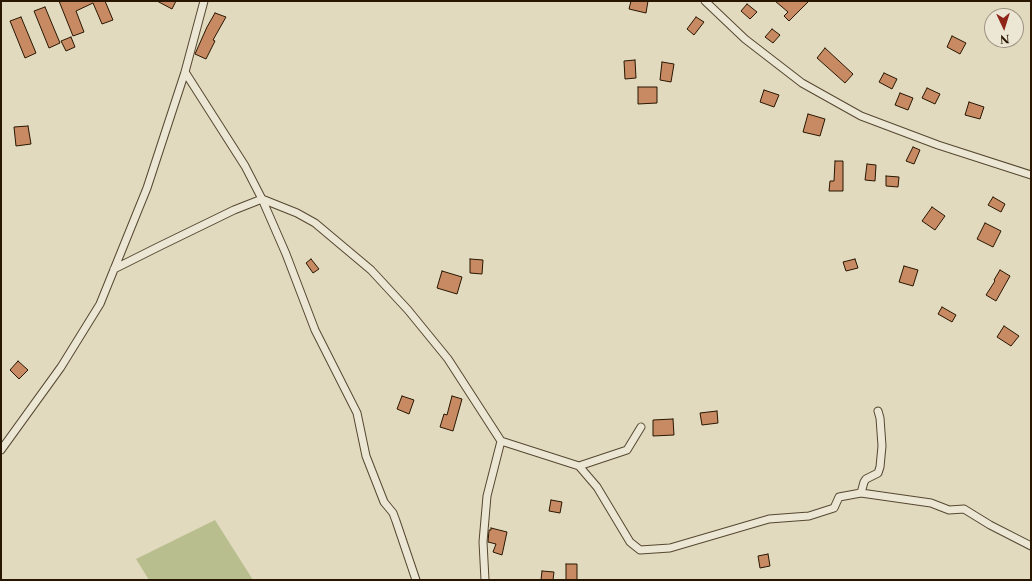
<!DOCTYPE html>
<style>
body{margin:0}
#map{position:relative;width:1032px;height:581px;overflow:hidden;background:#e1dabf;font-family:"Libre Caslon Text",serif}
canvas{display:block}
.frame{position:absolute;inset:0;border:2px solid #281601;pointer-events:none}
.north{position:absolute;left:984px;top:8px;width:40px;height:40px;box-sizing:border-box;background:#ece7d5;border:1px solid #9e9380;border-radius:50%;rotate:176deg;font-size:11px;font-weight:700;line-height:16px;text-align:center;color:#281601}
.north::after{content:'';display:block;margin:auto;width:14px;height:18px;background:#8f2418;clip-path:polygon(50% 0,100% 100%,50% 72%,0 100%)}
</style>
<div id="map">
<canvas width="1032" height="581"></canvas>
<div class="frame"></div>
<div class="north">N</div>
</div>
<script>
const c = document.querySelector('canvas').getContext('2d');
c.lineJoin = 'round';
function fill(path, color) { c.fillStyle = color; c.fill(path, 'evenodd'); }
const toPath = rows => new Path2D(rows.map(r => 'M' + r).join(''));
function trace(path, color, width, dash) { c.strokeStyle = color; c.lineWidth = width; c.lineCap = dash ? 'butt' : 'round'; c.setLineDash(dash || []); c.stroke(path); }
const green = toPath([
 [215,520,253,580,149,580,136,559]
]);
const building = toPath([
 [59,1,105,1,113,20,102,24,93,3,76,11,84,32,73,36,59,1],
 [157,1,176,1,172,9,157,1],
 [631,1,648,1,646,13,629,9,631,1],
 [775,1,809,1,789,21,784,16,788,12,775,1],
 [747,4,757,12,750,19,741,11,747,4],
 [45,7,60,43,49,48,34,11,45,7],
 [215,13,226,17,213,40,215,41,206,59,195,54,207,27,215,13],
 [21,17,36,53,25,58,10,21,21,17],
 [696,17,704,22,694,35,687,29,696,17],
 [772,29,780,35,773,43,765,37,772,29],
 [952,36,966,43,960,54,947,47,952,36],
 [71,37,75,47,66,51,61,41,71,37],
 [825,48,853,74,845,83,817,58,825,48],
 [635,60,636,78,625,79,624,61,635,60],
 [662,62,674,64,671,82,660,80,662,62],
 [884,73,897,79,892,89,879,82,884,73],
 [638,87,657,87,657,103,638,104,638,87],
 [927,88,940,94,935,104,922,98,927,88],
 [764,90,779,95,774,107,760,102,764,90],
 [900,93,913,98,908,110,895,105,900,93],
 [969,102,984,107,980,119,965,115,969,102],
 [808,114,825,119,820,136,803,132,808,114],
 [28,126,31,144,16,146,14,127,28,126],
 [913,147,920,150,914,164,906,161,913,147],
 [835,161,843,161,843,191,829,191,830,181,834,181,835,161],
 [867,164,876,165,875,181,865,180,867,164],
 [886,176,899,177,898,187,886,186,886,176],
 [993,197,1005,204,1001,212,988,205,993,197],
 [932,207,945,216,935,230,922,221,932,207],
 [985,223,1001,231,993,247,977,239,985,223],
 [311,259,319,269,313,273,306,263,311,259],
 [470,259,483,260,482,274,470,273,470,259],
 [855,259,858,268,846,271,843,262,855,259],
 [904,266,918,270,913,286,899,282,904,266],
 [1000,270,1010,276,996,301,986,295,995,281,994,280,1000,270],
 [442,271,462,277,457,294,437,288,442,271],
 [942,307,956,315,952,322,938,314,942,307],
 [1004,326,1019,336,1011,346,997,337,1004,326],
 [18,361,28,370,19,379,10,370,18,361],
 [402,396,414,400,409,414,397,409,402,396],
 [452,396,462,399,453,431,440,427,444,414,447,415,452,396],
 [717,411,718,423,702,425,700,413,717,411],
 [673,419,674,435,653,436,653,420,673,419],
 [551,500,562,502,560,513,549,511,551,500],
 [491,528,507,532,502,555,493,552,496,544,488,542,489,530,491,530,491,528],
 [768,554,770,566,760,568,758,556,768,554],
 [566,564,577,564,577,580,566,580,566,564],
 [542,571,554,572,553,580,541,580,542,571]
]);
const street = toPath([
 [705,1,745,39,802,83,861,116,938,145,1031,175],
 [185,72,245,166,262,199,286,254,315,330,357,413,366,456,384,502,393,513,396,521,416,580],
 [114,269,160,246,234,210,262,199,297,213,315,223,371,270,408,310,448,359,501,441,579,466,597,487,630,542,640,550,670,548,769,519,809,516,834,508,839,497,861,493,931,503,949,510,964,509,990,525,1031,546],
 [1,450,61,367,100,304,147,188,185,72,204,1],
 [579,466,627,450,641,427],
 [861,493,864,482,866,479,878,473,880,467,882,446,880,418,878,411],
 [485,580,483,542,487,496,501,441]
]);
fill(green, '#b9be8e');
fill(building, '#c78a62');
trace(building, '#281601', 1);
trace(street, '#564730', 9);
trace(street, '#ece7d5', 7);
</script>
